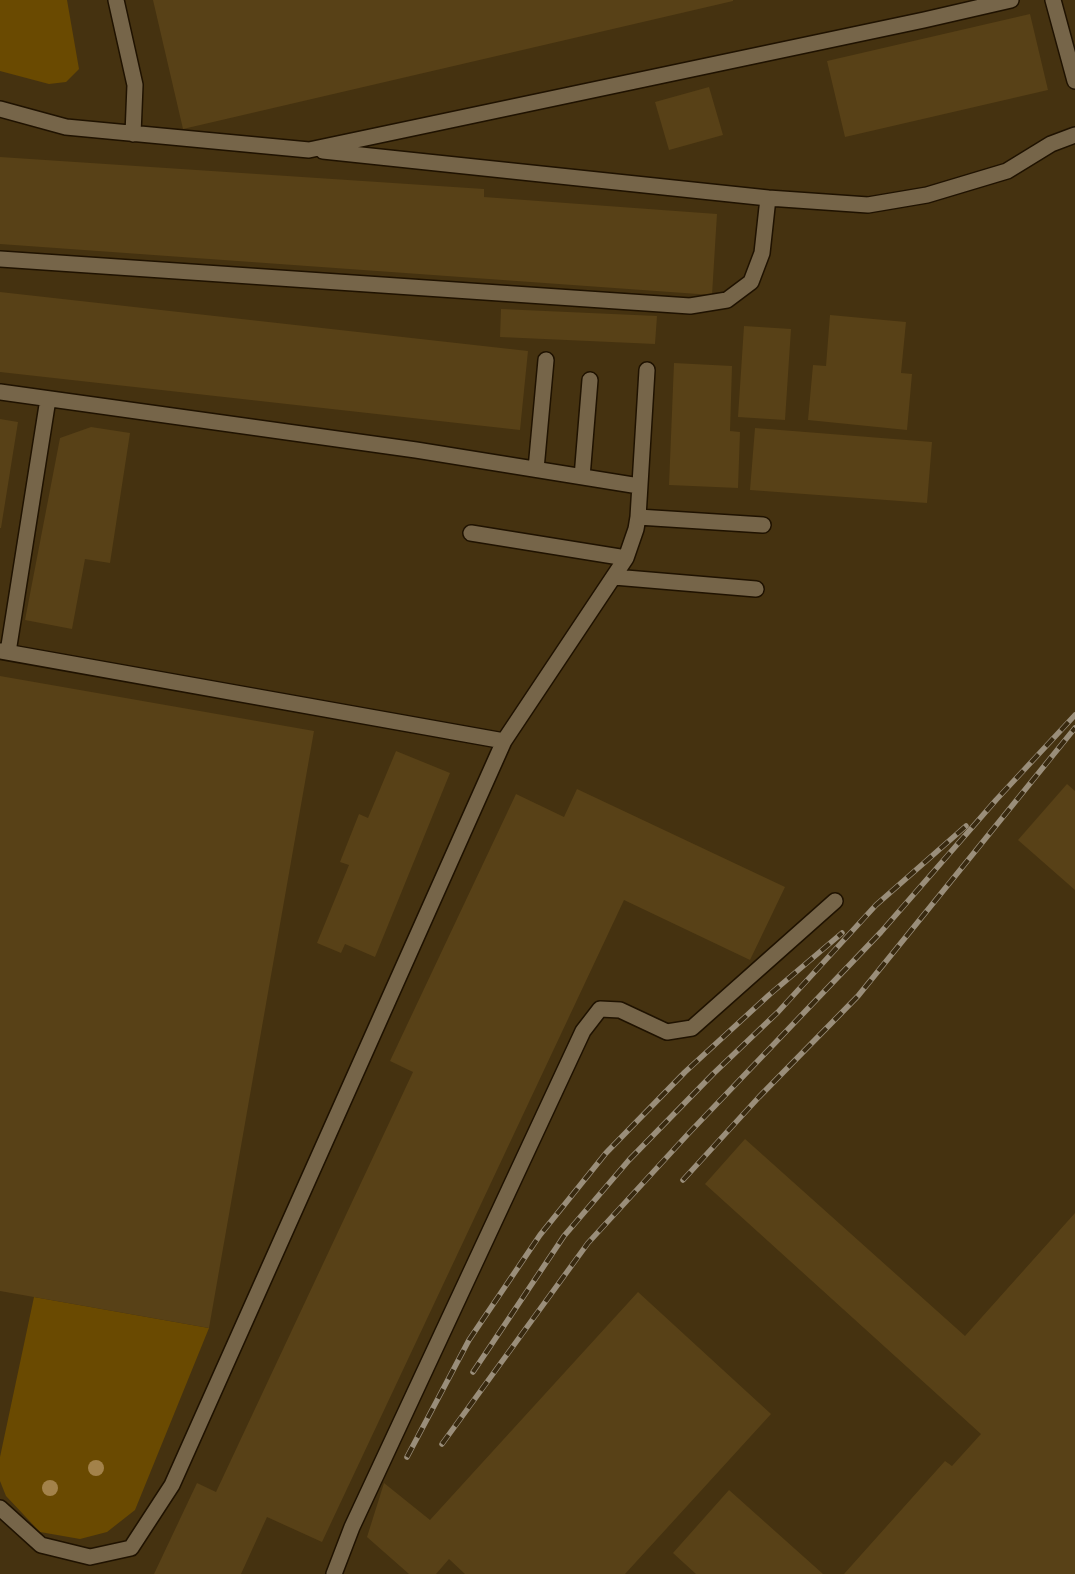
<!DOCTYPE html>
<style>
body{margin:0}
canvas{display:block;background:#38290f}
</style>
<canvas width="1075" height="1574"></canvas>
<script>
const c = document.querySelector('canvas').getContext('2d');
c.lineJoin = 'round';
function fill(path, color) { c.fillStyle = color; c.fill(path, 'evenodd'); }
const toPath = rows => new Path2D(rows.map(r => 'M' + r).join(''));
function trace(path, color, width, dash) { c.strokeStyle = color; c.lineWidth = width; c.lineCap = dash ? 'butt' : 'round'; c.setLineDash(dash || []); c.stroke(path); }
const built = toPath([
 [0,0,1075,0,1075,1574,0,1574]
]);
const green = toPath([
 [0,0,67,0,79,69,66,82,49,84,0,71],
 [34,1297,209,1328,135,1510,107,1532,80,1539,40,1532,6,1496,0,1481,0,1457]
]);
const building = toPath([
 [153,0,733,0,733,1,183,129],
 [1030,14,1048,90,845,137,827,61],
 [709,87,723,135,669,150,655,102],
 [0,157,484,189,484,197,717,214,712,295,0,244],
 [0,292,528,351,520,430,0,372],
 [501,309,657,316,655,344,500,337],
 [830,315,906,322,901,373,912,374,907,430,808,420,813,365,826,366],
 [744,326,791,329,785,420,738,417],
 [674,363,732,366,730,431,740,432,738,488,669,485],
 [0,419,18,422,1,528,0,528],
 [91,427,130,433,110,563,85,559,72,629,25,620,60,438],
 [755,428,932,442,927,503,750,490],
 [0,676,314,731,209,1328,0,1291],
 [396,751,450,773,375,957,345,944,341,953,317,943,349,865,340,862,359,814,368,818],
 [1067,784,1075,791,1075,890,1018,840],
 [577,789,785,887,750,960,624,900,322,1542,267,1517,241,1574,154,1574,197,1483,216,1492,413,1072,390,1061,516,794,564,817],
 [745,1139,965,1336,1075,1213,1075,1574,844,1574,945,1461,952,1466,981,1434,705,1184],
 [638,1292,771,1414,625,1574,465,1574,449,1559,436,1574,409,1574,367,1537,384,1483,430,1520],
 [729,1490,823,1574,696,1574,673,1553]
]);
const minor = toPath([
 [116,0,135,85,133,134],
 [1053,0,1075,81],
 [0,109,66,127,309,150,924,20,1011,0],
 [323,151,768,198,868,205,927,195,1007,171,1051,144,1075,135],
 [0,259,690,306,727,300,751,282,762,253,768,198],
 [0,392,416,450,639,486],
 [536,469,546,360],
 [582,477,590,380],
 [638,517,763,525],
 [471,533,626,558,504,741],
 [626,558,636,529,638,517,647,370],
 [614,577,756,589],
 [0,651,504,741,172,1485,131,1548,90,1557,41,1545,0,1508],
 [8,652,48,399],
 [334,1574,352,1527,583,1031,600,1009,620,1010,667,1032,692,1028,835,901]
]);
const rail = toPath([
 [683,1180,759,1097,858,996,1075,728],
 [473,1372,564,1236,629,1160,713,1074,778,1012,876,905,966,826],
 [442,1444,588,1243,689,1133,881,932,996,800,1075,715],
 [407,1457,469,1340,540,1235,606,1153,685,1072,769,995,842,933]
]);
const trees = [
 [96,1468],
 [50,1488]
];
fill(built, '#453210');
fill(green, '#6a4a01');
fill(building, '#584117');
trace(minor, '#1f1200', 18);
trace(minor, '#766549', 15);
trace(rail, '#9a8e7a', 5.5);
trace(rail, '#38290f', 4, [11]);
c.fillStyle = '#a3824a';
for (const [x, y] of trees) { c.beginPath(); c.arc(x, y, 8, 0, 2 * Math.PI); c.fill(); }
</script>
